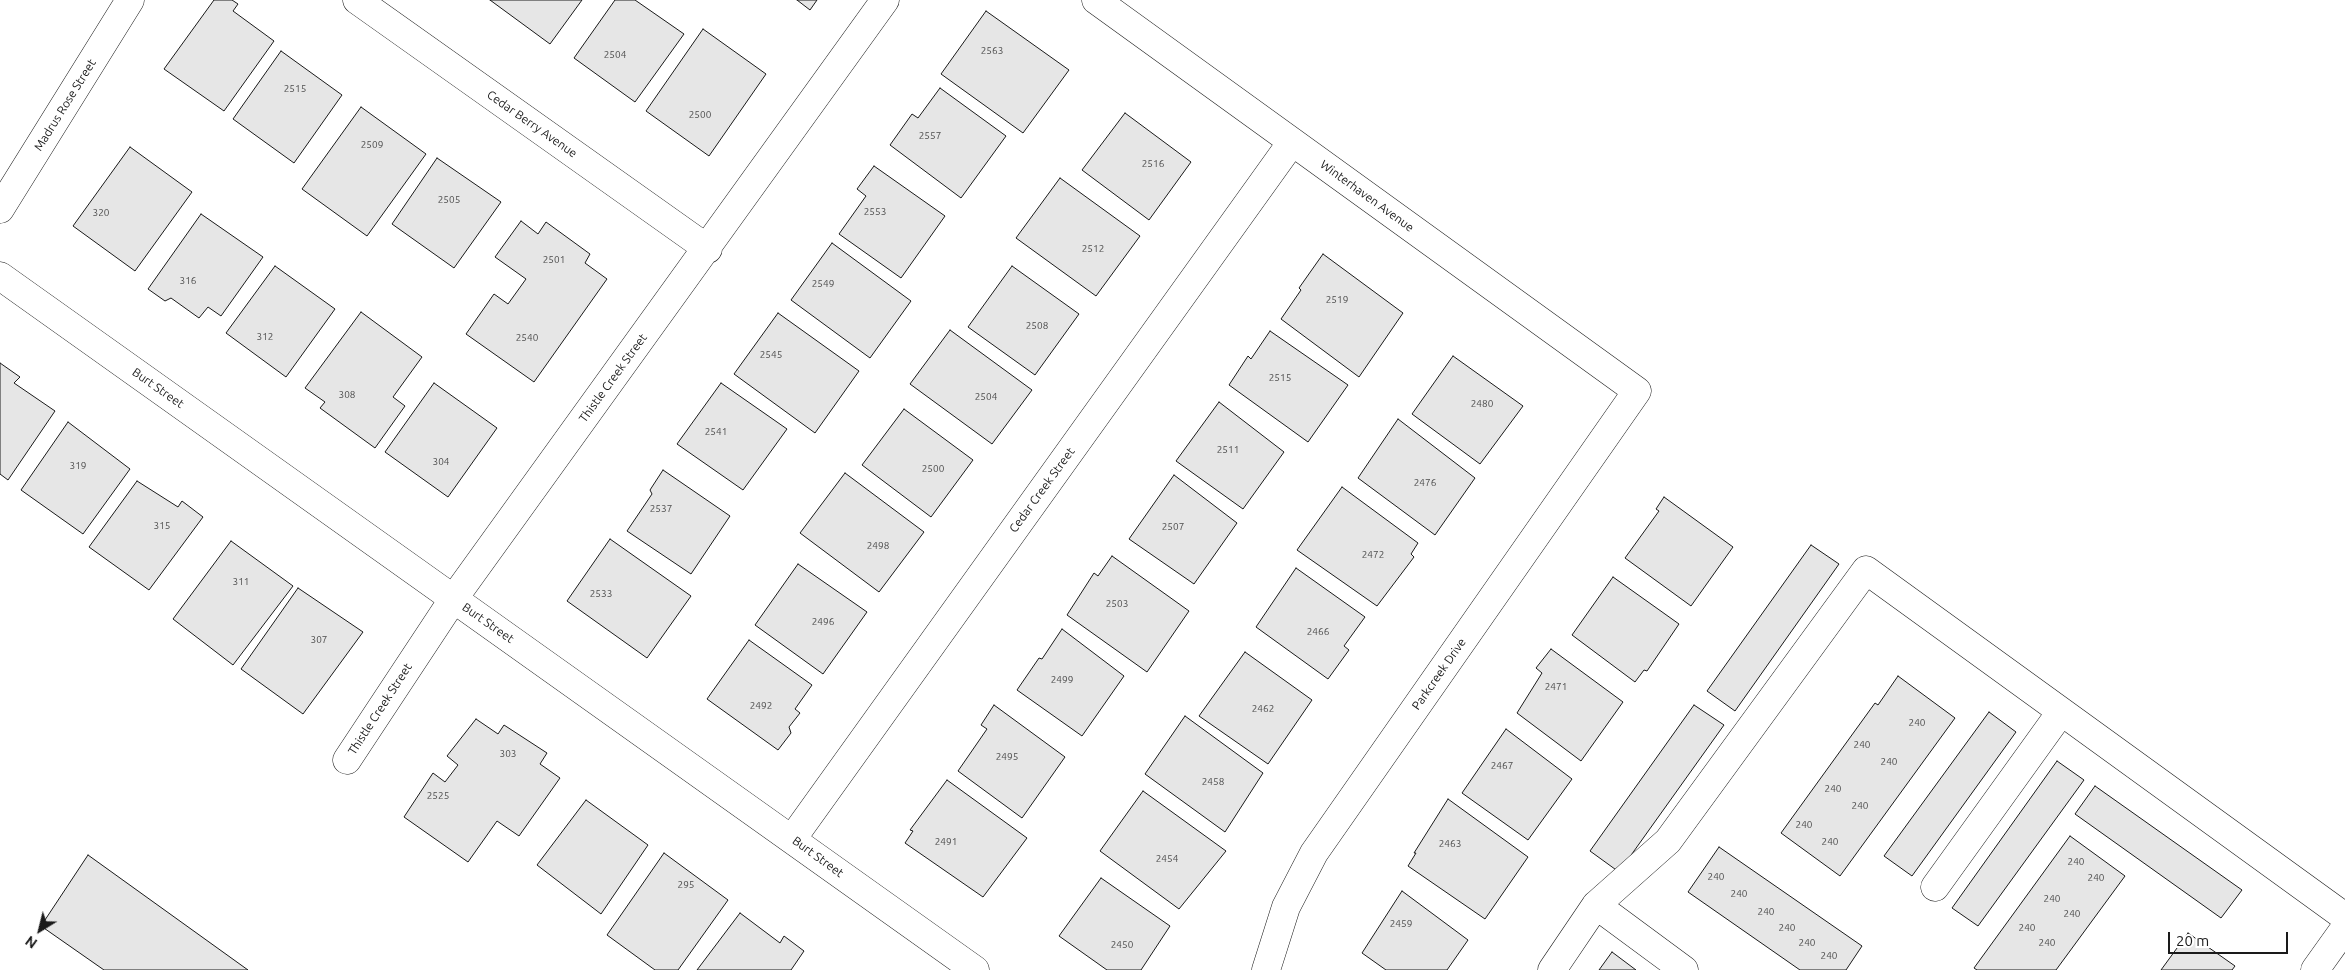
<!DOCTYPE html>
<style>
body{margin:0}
#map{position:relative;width:2345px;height:970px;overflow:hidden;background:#fff;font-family:Ubuntu,sans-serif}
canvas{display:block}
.north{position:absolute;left:15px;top:905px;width:50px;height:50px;-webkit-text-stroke:4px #fff;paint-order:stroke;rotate:216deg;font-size:14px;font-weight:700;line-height:20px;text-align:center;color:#1a1a1a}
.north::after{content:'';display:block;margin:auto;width:18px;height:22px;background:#1a1a1a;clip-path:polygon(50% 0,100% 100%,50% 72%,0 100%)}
.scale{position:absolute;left:2168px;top:932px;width:120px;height:22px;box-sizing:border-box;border:2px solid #1a1a1a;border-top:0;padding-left:6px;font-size:15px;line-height:18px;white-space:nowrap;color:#1a1a1a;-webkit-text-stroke:4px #fff;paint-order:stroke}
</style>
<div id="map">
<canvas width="2345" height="970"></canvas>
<div class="north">N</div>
<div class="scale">20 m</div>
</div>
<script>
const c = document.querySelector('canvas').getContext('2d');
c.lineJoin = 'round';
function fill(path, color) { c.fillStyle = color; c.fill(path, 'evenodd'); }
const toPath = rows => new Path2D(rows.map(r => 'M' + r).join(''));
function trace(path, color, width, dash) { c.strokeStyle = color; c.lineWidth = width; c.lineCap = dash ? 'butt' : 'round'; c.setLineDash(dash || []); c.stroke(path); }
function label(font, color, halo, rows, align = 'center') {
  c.font = font + ' Ubuntu,sans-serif'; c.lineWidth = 4; c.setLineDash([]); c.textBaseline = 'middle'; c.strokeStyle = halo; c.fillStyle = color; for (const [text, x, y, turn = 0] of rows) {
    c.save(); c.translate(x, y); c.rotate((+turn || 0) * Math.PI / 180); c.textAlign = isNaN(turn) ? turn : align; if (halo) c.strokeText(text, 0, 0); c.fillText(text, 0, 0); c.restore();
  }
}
const building = toPath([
 [214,0,232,0,238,4,233,11,274,41,224,111,164,69,214,0],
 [490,0,582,0,550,44,490,0],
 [615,0,635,0,684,34,635,102,574,58,615,0],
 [797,0,817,0,810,10,797,0],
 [986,11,1069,70,1023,133,941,74,986,11],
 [703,29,766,74,709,156,646,111,703,29],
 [281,51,342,95,294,163,233,119,281,51],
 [940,88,1006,136,961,198,890,145,912,114,918,118,940,88],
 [361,107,426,154,367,236,302,189,361,107],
 [1125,113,1191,162,1149,220,1082,170,1125,113],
 [130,147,192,192,135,271,73,226,130,147],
 [437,158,501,202,454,268,392,224,437,158],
 [874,166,945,216,901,278,839,234,866,196,857,189,874,166],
 [1060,178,1140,236,1096,296,1016,238,1060,178],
 [201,214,263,257,221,316,208,307,199,318,171,298,165,301,148,289,201,214],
 [521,221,538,234,546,222,590,254,585,263,607,279,534,382,466,334,494,294,508,304,526,279,495,257,521,221],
 [832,243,911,301,870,358,791,300,832,243],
 [1323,254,1403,313,1359,377,1281,319,1301,290,1299,288,1323,254],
 [275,266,335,309,286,377,226,333,275,266],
 [1012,266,1079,314,1035,375,968,327,1012,266],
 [361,312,422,357,393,397,405,406,375,448,320,408,325,402,305,388,361,312],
 [778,313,859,371,815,433,734,374,778,313],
 [950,330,1032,390,992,444,910,384,950,330],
 [1270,331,1348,385,1308,442,1229,385,1248,356,1251,359,1270,331],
 [1453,356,1523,406,1480,464,1412,414,1453,356],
 [0,363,20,377,14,383,55,411,8,480,0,474,0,363],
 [434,383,497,428,448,497,385,452,434,383],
 [721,383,787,429,743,490,677,444,721,383],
 [1219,402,1284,452,1243,509,1176,461,1219,402],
 [904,409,973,460,931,517,862,465,904,409],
 [1398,419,1475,478,1435,535,1358,478,1398,419],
 [68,422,130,469,83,534,21,490,68,422],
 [663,470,730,516,691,574,627,531,652,494,650,490,663,470],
 [845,473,924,532,879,592,800,533,845,473],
 [1174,475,1237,523,1194,584,1129,539,1174,475],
 [137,481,178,507,182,501,203,517,149,590,89,547,137,481],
 [1342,487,1418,543,1411,554,1414,557,1377,606,1297,550,1342,487],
 [1664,497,1733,547,1691,606,1625,558,1659,511,1656,509,1664,497],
 [610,539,691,596,647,658,567,601,610,539],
 [231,541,293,586,233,665,173,619,231,541],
 [1811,545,1839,564,1735,711,1707,691,1811,545],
 [1112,556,1189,611,1147,672,1067,615,1094,573,1098,576,1112,556],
 [798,564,867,612,823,674,755,625,798,564],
 [1296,568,1365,617,1344,646,1349,650,1328,679,1256,627,1296,568],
 [1613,577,1679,624,1647,671,1644,670,1635,682,1572,635,1613,577],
 [298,588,363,632,303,714,241,669,298,588],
 [1062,629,1124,676,1082,736,1017,690,1039,658,1042,659,1062,629],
 [749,640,812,685,795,709,800,713,789,727,791,733,778,750,707,699,749,640],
 [1551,649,1623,702,1581,761,1517,713,1542,673,1536,668,1551,649],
 [1245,652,1312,700,1268,764,1199,716,1245,652],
 [1898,676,1955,718,1840,876,1781,833,1875,703,1878,705,1898,676],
 [994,705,1065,757,1022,818,958,771,987,729,981,725,994,705],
 [1694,705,1724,725,1619,872,1590,851,1694,705],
 [1989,712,2016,732,1912,876,1884,856,1989,712],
 [1185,716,1263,773,1225,832,1145,774,1185,716],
 [476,719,498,734,504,725,547,753,540,764,560,778,519,836,497,821,468,862,404,817,433,773,445,782,458,765,447,756,476,719],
 [1506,729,1572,779,1528,840,1462,793,1506,729],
 [2057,761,2084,780,1978,926,1952,908,2057,761],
 [947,780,1027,838,983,897,905,843,913,831,910,830,947,780],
 [2095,786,2242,890,2221,918,2075,814,2095,786],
 [1143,791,1226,851,1179,909,1100,851,1143,791],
 [1448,799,1528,857,1485,919,1408,866,1416,853,1414,853,1448,799],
 [586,800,648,845,601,914,537,865,586,800],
 [2070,836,2125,876,2056,970,1977,970,1974,968,2070,836],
 [1719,847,1862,946,1846,970,1800,970,1688,892,1719,847],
 [664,853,728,900,678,970,655,970,607,935,664,853],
 [88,855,248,970,104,970,41,926,88,855],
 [1101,878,1170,926,1141,970,1107,970,1059,936,1101,878],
 [1402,891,1468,940,1447,970,1386,970,1362,953,1402,891],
 [740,913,780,943,784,936,804,951,791,970,697,970,740,913],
 [2188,933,2235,966,2232,970,2161,970,2188,933],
 [1612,952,1636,970,1599,970,1612,952]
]);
const minor = toPath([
 [357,0,708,249],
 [1096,0,1637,391,1314,853,1286,907,1266,970],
 [0,209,130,0],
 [0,276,975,970],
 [347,760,454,598,885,0],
 [792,839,1292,142],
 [1935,887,2061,712],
 [1596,905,1668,841,1866,570,2345,917],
 [1552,970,1596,905,1684,970],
 [2315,970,2345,928]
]);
const numberNames = [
 ["2563",992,51],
 ["2504",615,55],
 ["2515",295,89],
 ["2500",700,115],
 ["2557",930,136],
 ["2509",372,145],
 ["2516",1153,164],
 ["2505",449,200],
 ["2553",875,212],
 ["320",101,213],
 ["2512",1093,249],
 ["2501",554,260],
 ["316",188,281],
 ["2549",823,284],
 ["2519",1337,300],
 ["2508",1037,326],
 ["312",265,337],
 ["2540",527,338],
 ["2545",771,355],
 ["2515",1280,378],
 ["308",347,395],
 ["2504",986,397],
 ["2480",1482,404],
 ["2541",716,432],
 ["2511",1228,450],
 ["304",441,462],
 ["319",78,466],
 ["2500",933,469],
 ["2476",1425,483],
 ["2537",661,509],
 ["315",162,526],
 ["2507",1173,527],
 ["2498",878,546],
 ["2472",1373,555],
 ["311",241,582],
 ["2533",601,594],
 ["2503",1117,604],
 ["2496",823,622],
 ["2466",1318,632],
 ["307",319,640],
 ["2499",1062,680],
 ["2471",1556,687],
 ["2492",761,706],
 ["2462",1263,709],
 ["240",1917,723],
 ["240",1862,745],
 ["303",508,754],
 ["2495",1007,757],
 ["240",1889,762],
 ["2467",1502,766],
 ["2458",1213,782],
 ["240",1833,789],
 ["2525",438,796],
 ["240",1860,806],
 ["240",1804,825],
 ["2491",946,842],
 ["240",1830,842],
 ["2463",1450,844],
 ["2454",1167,859],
 ["240",2076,862],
 ["240",1716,877],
 ["240",2096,878],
 ["295",686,885],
 ["240",1739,894],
 ["240",2052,899],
 ["240",1766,912],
 ["240",2072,914],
 ["2459",1401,924],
 ["240",1787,928],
 ["240",2027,928],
 ["240",1807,943],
 ["240",2047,943],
 ["2450",1122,945],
 ["240",1829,956]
];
const streetNames = [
 ["Madrus Rose Street",65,105,-58],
 ["Cedar Berry Avenue",532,124,35],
 ["Winterhaven Avenue",1367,196,36],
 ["Thistle Creek Street",613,378,-54],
 ["Burt Street",158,388,35],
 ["Cedar Creek Street",1042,490,-54],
 ["Burt Street",488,623,35],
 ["Parkcreek Drive",1439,674,-55],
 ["Thistle Creek Street",380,709,-57],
 ["Burt Street",818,857,36]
];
fill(building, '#e6e6e6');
trace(building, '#1a1a1a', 1);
trace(minor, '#1a1a1a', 29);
trace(minor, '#fff', 28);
label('10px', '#4d4d4d', null, numberNames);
label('12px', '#1a1a1a', '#fff', streetNames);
</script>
